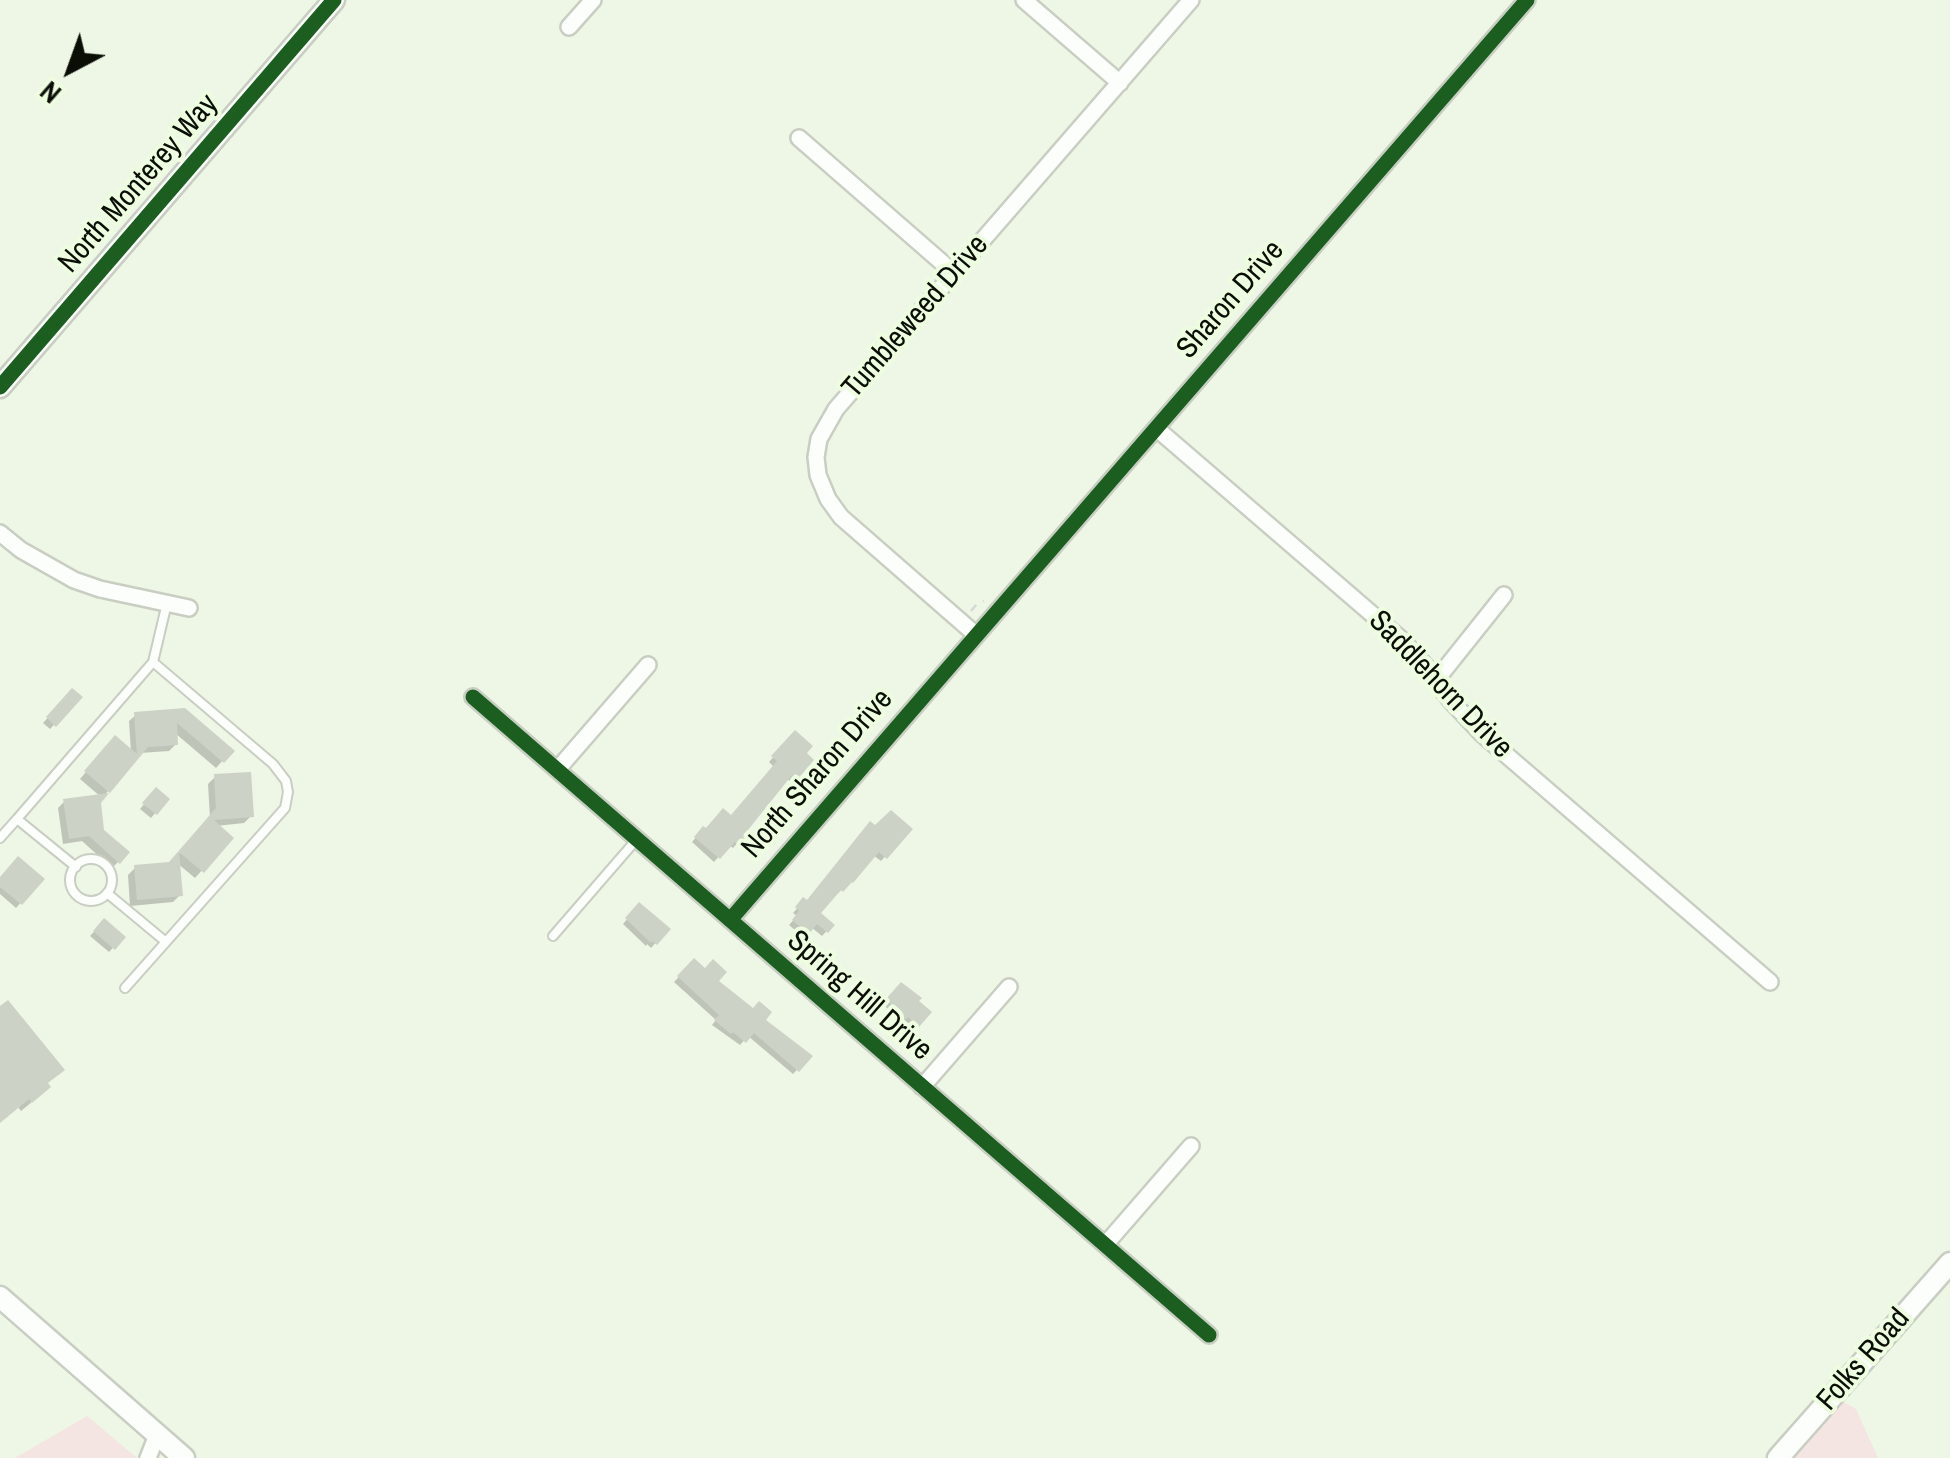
<!DOCTYPE html>
<style>
body{margin:0}
#map{position:relative;width:1950px;height:1458px;overflow:hidden;background:#eef6e6;font-family:"Archivo Narrow",sans-serif}
canvas{display:block}
.north{position:absolute;left:20px;top:20px;width:100px;height:100px;-webkit-text-stroke:8px #eefce0;paint-order:stroke;rotate:221deg;font-size:28px;font-weight:700;line-height:40px;text-align:center;color:#0a0e05}
.north::after{content:'';display:block;margin:auto;width:35px;height:45px;background:#0a0e05;clip-path:polygon(50% 0,100% 100%,50% 72%,0 100%)}
</style>
<div id="map">
<canvas width="1950" height="1458"></canvas>
<div class="north">N</div>
</div>
<script>
const c = document.querySelector('canvas').getContext('2d');
c.lineJoin = 'round';
function fill(path, color) { c.fillStyle = color; c.fill(path, 'evenodd'); }
const toPath = rows => new Path2D(rows.map(r => 'M' + r).join(''));
function trace(path, color, width, dash) { c.strokeStyle = color; c.lineWidth = width; c.lineCap = dash ? 'butt' : 'round'; c.setLineDash(dash || []); c.stroke(path); }
function label(font, color, halo, rows, align = 'center') {
  c.font = font + ' "Archivo Narrow",sans-serif'; c.lineWidth = 8; c.setLineDash([]); c.textBaseline = 'middle'; c.strokeStyle = halo; c.fillStyle = color; for (const [text, x, y, turn = 0] of rows) {
    c.save(); c.translate(x, y); c.rotate((+turn || 0) * Math.PI / 180); c.textAlign = isNaN(turn) ? turn : align; if (halo) c.strokeText(text, 0, 0); c.fillText(text, 0, 0); c.restore();
  }
}
const green = toPath([
 [1832,1396,1856,1409,1878,1458,1778,1458],
 [87,1416,137,1458,15,1458]
]);
const shadow = toPath([
 [72,691,79,698,50,729,43,723],
 [184,711,231,751,216,768,175,733,176,744,169,751,140,753,98,803,102,831,127,853,112,868,82,841,63,844,58,808,65,801,101,797,80,779,109,745,131,752,129,721,136,715],
 [795,733,803,753,811,760,791,782,786,778,744,830,747,832,733,848,729,845,714,862,692,842,703,829,730,818,774,767,769,762],
 [215,777,251,816,244,823,216,826,231,838,195,878,177,863,180,895,173,902,130,906,128,875,135,868,169,865,210,818,208,784],
 [156,790,167,799,151,818,140,809],
 [891,813,909,829,881,861,873,855,851,881,837,894,835,892,818,913,832,925,822,936,811,927,803,937,789,925,797,916,793,913,804,901,807,903,867,829,871,825,875,828],
 [42,879,16,908,0,894,0,880],
 [639,905,668,929,651,948,647,944,646,946,623,924],
 [104,921,123,937,109,952,90,936],
 [694,961,809,1057,793,1074,748,1036,740,1045,712,1025,716,1020,674,982],
 [901,986,928,1013,913,1029,902,1019,899,1022,884,1005],
 [0,1010,46,1084,38,1097,21,1111,18,1107,0,1122]
]);
const building = toPath([
 [72,688,83,697,56,727,46,717],
 [185,708,235,751,224,763,177,723,178,745,148,747,110,793,84,771,115,735,137,754,134,712],
 [795,730,813,746,807,753,814,760,797,780,792,775,748,830,750,832,739,845,735,842,720,859,694,837,703,826,706,828,723,808,731,815,777,761,771,756],
 [251,772,254,817,214,820,234,838,204,873,179,852,183,896,137,900,134,865,169,862,216,808,214,774],
 [156,787,170,799,157,815,142,803],
 [109,793,101,803,104,830,130,852,120,864,89,836,69,839,63,799],
 [891,810,913,829,887,859,879,852,853,883,852,882,843,892,841,890,821,913,835,925,828,933,817,924,809,934,792,920,799,911,795,907,803,897,807,900,870,821,875,825],
 [18,856,45,879,22,905,0,887,0,877],
 [639,902,671,929,657,945,652,941,651,943,625,918],
 [104,918,126,937,115,950,93,931],
 [694,958,705,968,713,959,727,972,719,981,753,1008,759,1001,772,1012,766,1020,813,1056,799,1072,754,1033,746,1043,733,1032,731,1034,714,1020,719,1015,677,976],
 [901,982,922,998,919,1001,932,1012,919,1027,908,1017,905,1020,886,999],
 [8,1000,65,1070,48,1083,51,1087,32,1103,29,1099,0,1123,0,1006]
]);
const path = toPath([
 [971,611,977,604,984,601]
]);
const lane = toPath([
 [17,819,153,662],
 [0,838,17,819,76,867],
 '70 880a21 21 0 1 1 42 0a21 21 0 1 1-42 0Z',
 [107,893,166,942],
 [553,936,637,839],
 [125,988,285,808,288,792,286,781,273,764,153,662,167,603]
]);
const street = toPath([
 [1024,0,1120,83],
 [569,27,593,0],
 [799,138,954,273],
 [1156,428,1402,640,1437,679,1441,688,1452,702,1482,734,1770,982],
 [0,533,21,550,74,580,100,589,189,608],
 [975,634,841,517,828,499,818,475,816,457,819,439,836,409,1191,0],
 [1437,679,1504,595],
 [473,697,1209,1335],
 [557,770,648,665],
 [730,920,1527,0],
 [922,1087,1009,987],
 [1105,1245,1191,1146],
 [148,1458,157,1435]
]);
const secondary = toPath([
 [0,387,334,0],
 [0,1297,184,1458],
 [1778,1458,1950,1263]
]);
const cycleway = toPath([
 [0,387,334,0],
 [473,697,1209,1335],
 [730,920,1527,0]
]);
const streetNames = [
 ["North Monterey Way",139,184,-49],
 ["Sharon Drive",1231,300,-49],
 ["Tumbleweed Drive",916,317,-49],
 ["Saddlehorn Drive",1440,685,46],
 ["North Sharon Drive",818,774,-49],
 ["Spring Hill Drive",859,996,41],
 ["Folks Road",1864,1360,-49]
];
fill(green, '#f4e4e2');
fill(shadow, '#0003');
fill(building, '#ccd2c6');
trace(lane, '#c8cec2', 12);
trace(street, '#c8cec2', 20);
trace(secondary, '#c8cec2', 25);
trace(path, '#d7d9d5', 2.5, [8, 8]);
trace(lane, '#fcfefb', 8);
trace(street, '#fcfefb', 15);
trace(secondary, '#fcfefb', 20);
trace(cycleway, '#1b5e20', 15);
label('30px', '#0a0e05', '#eefce0', streetNames);
</script>
